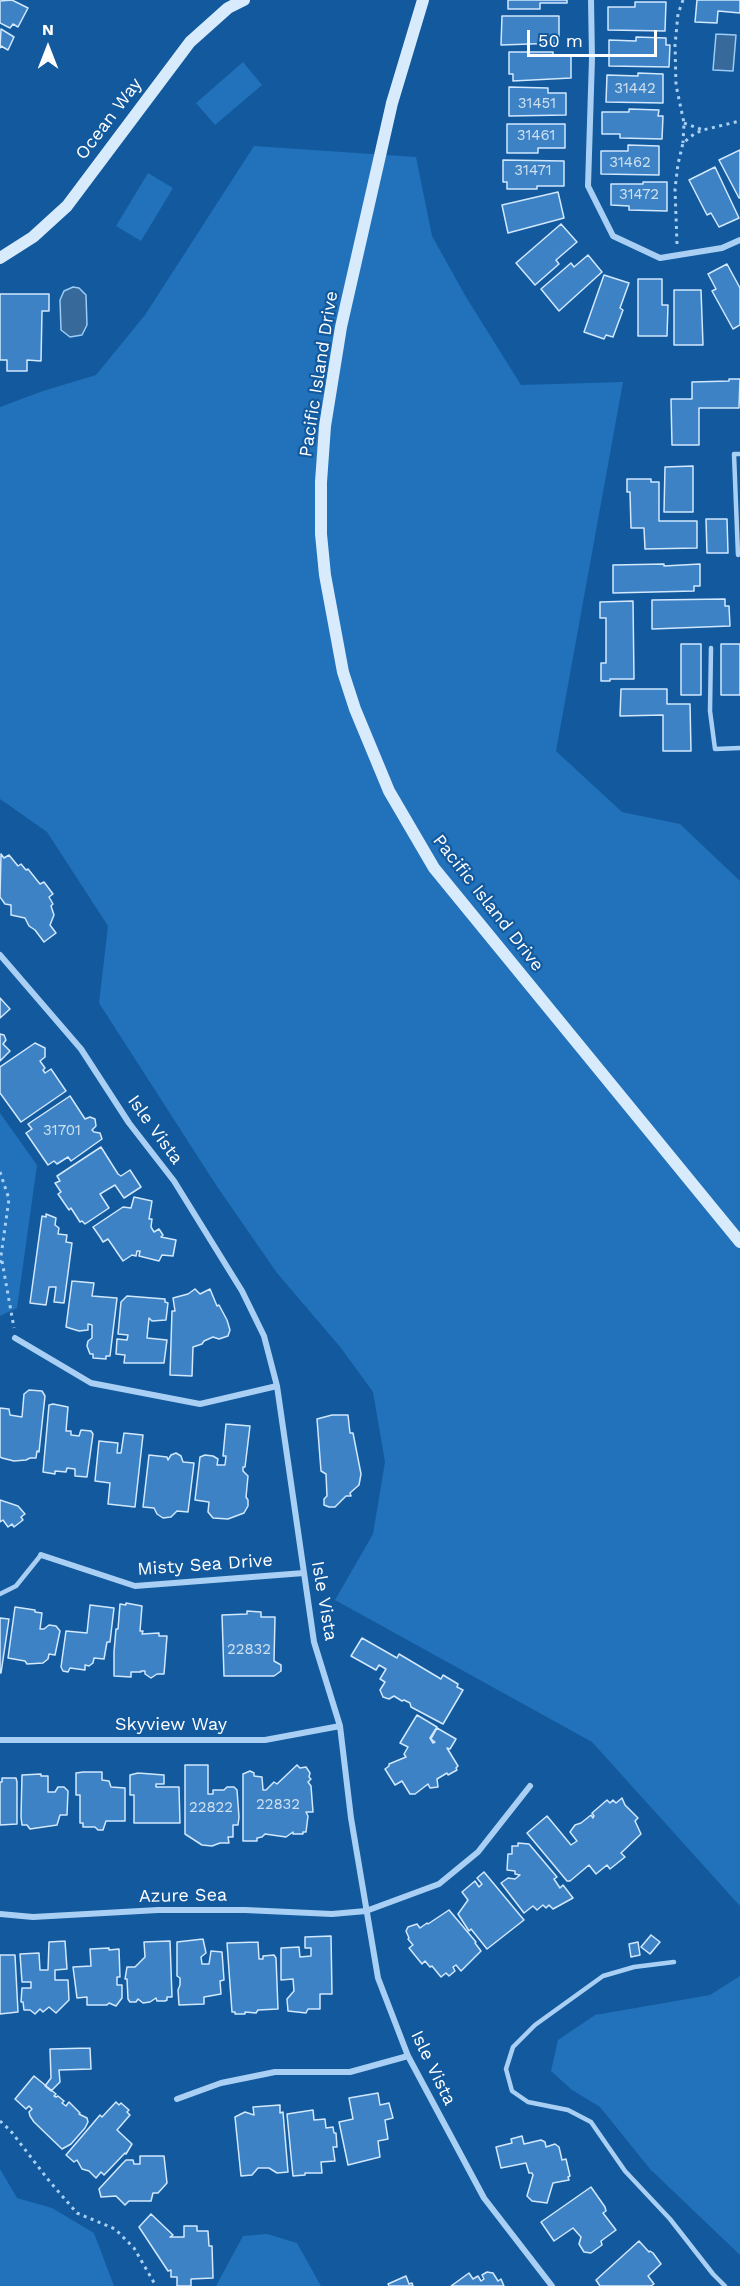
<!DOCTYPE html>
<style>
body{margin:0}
#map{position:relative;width:740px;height:2286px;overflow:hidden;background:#13599d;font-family:"Work Sans",sans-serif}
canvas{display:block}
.north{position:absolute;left:18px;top:18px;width:60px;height:60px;-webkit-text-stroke:4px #13599d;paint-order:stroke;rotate:0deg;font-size:16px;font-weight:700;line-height:24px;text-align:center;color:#fff}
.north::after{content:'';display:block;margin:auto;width:21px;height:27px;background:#fff;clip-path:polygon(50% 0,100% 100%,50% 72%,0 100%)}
.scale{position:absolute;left:527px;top:30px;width:130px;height:27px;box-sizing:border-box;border:3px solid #fff;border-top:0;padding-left:8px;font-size:18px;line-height:21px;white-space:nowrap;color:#fff;-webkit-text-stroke:4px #13599d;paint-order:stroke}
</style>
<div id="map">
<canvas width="740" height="2286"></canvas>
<div class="north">N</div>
<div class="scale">50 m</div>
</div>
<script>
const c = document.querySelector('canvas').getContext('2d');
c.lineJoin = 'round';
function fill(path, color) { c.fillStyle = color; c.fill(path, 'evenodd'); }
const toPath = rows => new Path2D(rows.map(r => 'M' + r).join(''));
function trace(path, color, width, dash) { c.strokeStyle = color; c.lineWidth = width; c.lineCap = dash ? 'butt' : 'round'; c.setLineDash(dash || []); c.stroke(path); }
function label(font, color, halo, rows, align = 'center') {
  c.font = font + ' "Work Sans",sans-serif'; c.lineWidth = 4.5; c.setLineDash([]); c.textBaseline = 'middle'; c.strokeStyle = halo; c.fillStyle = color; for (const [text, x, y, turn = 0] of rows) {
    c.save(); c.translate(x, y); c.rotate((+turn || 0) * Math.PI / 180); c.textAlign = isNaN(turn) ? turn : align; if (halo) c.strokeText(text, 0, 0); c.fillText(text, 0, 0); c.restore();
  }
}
const green = toPath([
 [243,62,262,85,215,125,196,103],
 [254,146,416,157,432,236,466,297,521,385,623,382,556,751,622,812,680,824,740,881,740,1906,592,1742,335,1600,373,1534,385,1462,373,1392,341,1348,277,1273,216,1185,99,1003,108,926,47,832,0,799,0,407,43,391,96,375,145,315],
 [148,173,173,188,141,241,116,226],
 [0,1113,37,1165,17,1308,0,1316],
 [740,1976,740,2255,650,2169,600,2107,572,2090,551,2071,558,2040,595,2015,710,1995],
 [0,2169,17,2198,52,2208,94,2233,114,2286,0,2286],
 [267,2234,297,2243,321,2286,216,2286,243,2236]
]);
const water = toPath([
 [716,34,736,35,733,71,713,70,716,34],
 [73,287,79,288,86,295,87,325,82,335,70,337,61,330,60,300,64,291,73,287]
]);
const building = toPath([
 [12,0,28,8,18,27,13,24,10,28,0,23,0,1,12,0],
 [508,0,567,0,567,3,540,3,540,9,508,9,508,0],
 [697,0,740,0,740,13,718,11,717,23,695,22,697,0],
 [635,2,666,2,665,31,608,30,608,7,635,7,635,2],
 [502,16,559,16,559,43,501,45,502,16],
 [1,29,14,37,8,50,1,46,0,48,1,29],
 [636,37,666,38,666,45,670,45,669,67,609,66,609,40,636,41,636,37],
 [509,52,553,52,553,56,571,56,571,78,513,81,513,74,509,74,509,52],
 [638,73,663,74,663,103,606,102,607,75,638,76,638,73],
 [509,87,548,88,548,93,566,93,566,115,509,116,509,87],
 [629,109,659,110,658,116,663,116,662,139,620,138,620,134,602,134,602,112,629,112,629,109],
 [507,124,565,124,565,148,538,148,538,153,507,153,507,124],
 [628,145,659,146,659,175,601,174,601,151,628,151,628,145],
 [740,150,740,198,739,198,719,160,740,150],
 [503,160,564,161,564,186,537,186,537,189,507,189,507,182,503,182,503,160],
 [715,167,739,218,719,227,711,213,707,215,689,180,715,167],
 [643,182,667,182,667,211,629,210,629,206,611,205,611,184,643,184,643,182],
 [558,192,564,218,508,233,502,205,558,192],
 [561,224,577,242,556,260,559,264,535,285,516,263,561,224],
 [588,255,602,272,559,311,541,289,571,263,574,267,588,255],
 [727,264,740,288,740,325,733,329,712,291,716,289,708,274,727,264],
 [604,275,629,283,620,308,623,310,613,337,606,335,604,339,584,332,604,275],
 [638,279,662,279,662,305,668,305,667,336,638,336,638,279],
 [674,290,701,290,703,345,674,345,674,290],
 [0,294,49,294,49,311,42,311,41,361,27,360,27,371,7,371,7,360,0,360,0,294],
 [729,379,740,379,739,408,699,408,699,445,672,445,671,399,692,399,692,382,729,381,729,379],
 [693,466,693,512,664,512,665,467,693,466],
 [627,479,651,479,651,482,659,482,659,521,697,521,697,548,645,549,644,528,631,528,630,492,627,492,627,479],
 [706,519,727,519,728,553,707,553,706,519],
 [664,564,664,566,700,564,700,586,694,586,694,591,613,593,613,565,664,564],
 [725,599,725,606,729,606,730,626,652,629,652,600,725,599],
 [633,601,634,679,610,679,610,681,601,681,601,663,606,663,606,618,600,618,600,602,633,601],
 [681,644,701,644,701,695,681,695,681,644],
 [721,644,740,644,740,695,721,695,721,644],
 [621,689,667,689,667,704,690,704,691,751,663,751,663,715,620,716,621,689],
 [1,854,4,858,9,855,18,866,21,864,26,870,28,869,40,884,44,882,53,894,49,897,53,904,51,906,54,915,50,925,56,933,44,942,35,930,29,926,25,918,11,915,11,905,5,904,0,897,1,854],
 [0,998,10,1009,0,1018,0,998],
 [0,1034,4,1035,6,1040,3,1044,10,1051,0,1061,0,1034],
 [35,1043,45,1048,45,1057,40,1061,45,1068,43,1070,45,1073,51,1069,66,1091,21,1122,0,1093,0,1067,35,1043],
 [70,1096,85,1119,90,1117,95,1119,96,1126,92,1130,94,1132,100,1133,102,1139,71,1161,68,1157,57,1164,54,1161,48,1165,26,1133,32,1129,28,1124,70,1096],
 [101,1147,118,1174,121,1176,130,1170,141,1187,124,1198,115,1185,100,1194,109,1208,85,1224,82,1221,80,1222,71,1208,69,1210,58,1194,61,1192,55,1183,60,1181,57,1176,101,1147],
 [134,1197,152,1201,149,1219,152,1219,151,1227,154,1232,159,1229,163,1235,161,1237,176,1240,173,1256,162,1255,159,1261,139,1256,140,1251,137,1251,136,1256,132,1255,123,1261,108,1239,103,1242,100,1237,93,1227,123,1207,131,1208,134,1197],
 [46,1214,56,1218,55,1225,59,1228,58,1234,67,1235,66,1242,72,1243,64,1303,54,1302,56,1287,49,1287,46,1305,30,1303,42,1216,46,1217,46,1214],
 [72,1281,94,1283,92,1296,117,1298,110,1356,106,1356,106,1359,93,1358,93,1354,90,1354,87,1346,88,1341,92,1338,92,1325,88,1324,88,1330,79,1331,66,1327,72,1281],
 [195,1289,200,1294,210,1289,217,1306,219,1305,227,1320,230,1330,228,1336,219,1339,213,1337,204,1341,202,1344,193,1347,192,1376,170,1375,172,1311,175,1311,173,1298,188,1294,195,1289],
 [127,1296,165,1299,165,1302,168,1303,166,1320,152,1321,149,1318,147,1338,167,1340,164,1363,124,1363,125,1355,116,1354,117,1339,127,1340,128,1335,118,1334,121,1302,127,1296],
 [29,1390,42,1391,45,1396,39,1452,37,1451,36,1458,30,1458,26,1460,14,1461,2,1458,0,1457,0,1408,9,1409,10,1415,22,1417,24,1394,29,1390],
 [53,1404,68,1407,66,1431,71,1431,71,1435,79,1436,81,1430,91,1431,93,1434,87,1477,75,1476,75,1469,67,1468,66,1472,55,1471,55,1474,43,1472,49,1405,53,1404],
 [332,1415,348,1415,350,1433,353,1433,361,1474,359,1485,350,1493,351,1496,346,1496,335,1507,329,1507,324,1505,324,1499,327,1496,326,1474,321,1471,317,1419,332,1415],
 [226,1424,250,1426,245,1467,243,1467,243,1471,248,1476,246,1497,248,1500,248,1506,244,1513,228,1519,213,1518,208,1512,209,1502,195,1500,200,1457,205,1455,213,1456,218,1459,217,1465,225,1465,226,1456,223,1456,226,1424],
 [124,1433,143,1435,135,1507,108,1504,110,1483,95,1481,99,1441,118,1443,117,1453,121,1453,124,1433],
 [176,1453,181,1456,183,1462,194,1463,188,1512,177,1511,171,1517,163,1518,157,1514,154,1508,143,1507,149,1455,167,1457,168,1460,171,1455,176,1453],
 [0,1500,18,1506,25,1514,21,1517,23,1520,14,1527,12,1524,8,1527,3,1520,0,1522,0,1500],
 [126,1603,142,1606,140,1631,143,1631,142,1634,159,1633,159,1636,167,1636,164,1674,157,1674,151,1678,145,1674,145,1671,141,1671,141,1672,131,1672,131,1677,114,1676,114,1652,116,1629,118,1629,120,1604,126,1605,126,1603],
 [90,1605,114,1608,110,1642,107,1642,104,1659,94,1658,93,1663,89,1666,85,1665,85,1670,70,1668,68,1672,63,1671,61,1667,66,1631,87,1633,90,1605],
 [15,1607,35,1610,35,1612,42,1613,40,1629,44,1629,49,1625,56,1626,60,1631,55,1655,49,1654,48,1659,43,1663,27,1664,25,1661,8,1658,15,1607],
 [247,1611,261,1612,261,1617,275,1617,274,1661,281,1665,281,1671,274,1676,224,1676,222,1615,247,1614,247,1611],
 [0,1618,9,1619,1,1673,0,1673,0,1618],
 [362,1638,397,1658,399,1654,441,1679,443,1675,458,1684,457,1687,463,1690,443,1724,411,1707,410,1703,404,1700,402,1701,394,1696,389,1699,383,1697,380,1690,385,1682,380,1679,386,1669,379,1665,376,1670,351,1656,362,1638],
 [417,1715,437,1727,430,1738,433,1743,435,1742,431,1739,437,1728,456,1739,450,1749,447,1748,458,1766,456,1768,457,1770,448,1775,447,1773,437,1779,438,1787,430,1788,428,1784,415,1794,410,1794,402,1781,395,1785,385,1769,389,1766,389,1764,406,1757,404,1754,408,1747,400,1743,417,1715],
 [185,1765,208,1765,208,1794,213,1794,213,1790,224,1790,227,1787,234,1787,237,1790,239,1817,238,1825,233,1825,233,1837,228,1837,229,1843,220,1843,212,1846,202,1845,185,1834,185,1765],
 [297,1765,300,1768,306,1767,310,1773,309,1777,311,1779,308,1782,311,1786,313,1812,306,1812,308,1816,306,1832,303,1832,303,1834,293,1834,293,1832,286,1837,265,1834,262,1837,257,1838,257,1841,243,1841,243,1774,250,1771,254,1773,254,1776,262,1777,263,1790,266,1790,274,1782,277,1784,297,1765],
 [83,1772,102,1772,102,1780,109,1781,111,1787,125,1788,125,1821,106,1821,103,1830,98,1830,95,1827,83,1827,83,1823,80,1823,80,1795,76,1795,76,1773,83,1772],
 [138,1773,164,1775,164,1784,156,1784,156,1787,179,1787,180,1823,134,1823,134,1795,130,1795,130,1775,138,1773],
 [41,1774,41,1776,48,1776,48,1792,55,1792,58,1787,64,1787,68,1791,67,1815,60,1815,57,1825,30,1829,27,1825,22,1825,21,1817,22,1775,41,1774],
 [2,1778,16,1778,17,1782,17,1824,0,1825,0,1782,2,1782,2,1778],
 [622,1798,625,1805,638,1818,635,1821,641,1834,621,1853,625,1857,610,1869,607,1865,596,1874,589,1865,570,1881,567,1881,527,1833,547,1816,571,1845,577,1841,570,1832,575,1825,581,1823,591,1815,593,1818,594,1816,592,1813,607,1800,610,1803,613,1800,616,1803,622,1798],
 [518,1843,529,1844,557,1877,554,1879,560,1888,563,1885,573,1898,553,1909,549,1905,546,1908,543,1905,537,1910,533,1906,524,1913,501,1883,508,1878,515,1879,520,1875,515,1874,515,1871,507,1870,508,1854,512,1854,512,1846,518,1846,518,1843],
 [484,1872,524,1920,487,1949,471,1929,469,1931,458,1914,468,1900,462,1892,475,1881,479,1887,482,1884,477,1878,484,1872],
 [449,1910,476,1942,475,1943,481,1951,461,1971,456,1965,453,1967,455,1971,449,1976,446,1973,441,1977,432,1966,430,1967,425,1961,422,1964,409,1948,413,1945,408,1939,409,1938,406,1931,408,1927,417,1924,420,1928,427,1923,428,1924,449,1910],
 [651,1935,660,1942,650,1954,641,1947,651,1935],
 [331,1936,332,1994,320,1994,320,2009,308,2009,306,2013,288,2011,287,1999,294,1991,293,1979,281,1980,281,1948,299,1947,300,1957,311,1956,311,1948,305,1948,305,1937,331,1936],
 [203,1939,206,1953,201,1957,202,1964,209,1964,211,1951,222,1952,224,1980,220,1981,221,1994,204,1997,204,2004,179,2005,178,1990,180,1985,180,1978,177,1976,177,1942,203,1939],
 [65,1941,67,1969,55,1970,55,1980,68,1980,69,2000,56,2013,49,2007,43,2012,40,2009,35,2014,30,2010,24,2010,23,2002,21,2002,22,1988,31,1988,31,1982,22,1982,20,1954,39,1953,40,1970,48,1970,49,1942,65,1941],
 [170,1941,172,1997,167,1997,167,2000,165,2001,157,2001,156,1998,150,2002,143,2003,138,1999,136,2002,130,2002,128,1999,127,1979,125,1979,127,1967,135,1967,145,1957,144,1942,170,1941],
 [258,1942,259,1959,263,1959,263,1956,274,1955,276,1958,278,2009,258,2010,256,2013,245,2012,245,2014,235,2014,235,2012,232,2012,227,1943,258,1942],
 [638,1942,640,1955,631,1957,629,1944,638,1942],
 [109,1948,109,1950,119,1949,120,1977,117,1977,117,1985,122,1985,122,1998,116,2006,109,2003,107,2005,87,2005,87,1997,77,1998,73,1967,91,1966,90,1949,109,1948],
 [0,1955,15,1955,18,2012,0,2014,0,1955],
 [90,2048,91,2069,59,2070,60,2082,51,2091,45,2086,51,2078,50,2049,90,2048],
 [34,2076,56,2094,54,2096,56,2097,58,2096,64,2101,62,2103,66,2106,69,2102,80,2113,79,2114,87,2118,88,2122,85,2128,71,2144,62,2149,34,2122,30,2116,29,2112,32,2109,29,2106,26,2109,15,2099,34,2076],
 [378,2093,380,2105,389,2103,393,2118,385,2120,388,2139,378,2141,380,2157,348,2165,339,2122,353,2119,349,2098,378,2093],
 [116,2102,119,2105,121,2103,129,2110,127,2112,130,2115,117,2130,132,2144,126,2154,125,2153,104,2175,101,2172,96,2178,89,2171,82,2169,77,2160,74,2162,66,2155,100,2115,102,2117,116,2102],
 [280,2105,280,2113,283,2112,288,2172,277,2173,269,2168,258,2168,252,2175,241,2176,235,2117,245,2112,254,2115,253,2107,280,2105],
 [313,2110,314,2120,325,2119,326,2128,333,2127,334,2133,336,2133,337,2147,333,2147,335,2161,321,2162,322,2173,305,2173,305,2175,293,2176,287,2114,313,2110],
 [522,2136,524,2144,541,2140,545,2142,546,2147,555,2144,559,2147,562,2160,566,2159,570,2176,568,2177,569,2180,553,2183,547,2203,532,2201,527,2196,533,2175,532,2173,529,2173,526,2163,501,2168,496,2147,512,2143,511,2139,522,2136],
 [140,2156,164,2156,167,2183,158,2193,153,2193,151,2201,129,2201,125,2205,116,2196,101,2197,99,2189,122,2164,126,2160,133,2160,134,2164,140,2164,140,2156],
 [591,2187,605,2207,606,2211,603,2213,616,2230,601,2241,602,2245,591,2253,584,2252,579,2244,581,2237,573,2228,554,2241,541,2222,591,2187],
 [151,2214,173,2235,170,2237,184,2237,184,2226,197,2226,197,2231,208,2231,209,2246,212,2246,213,2278,191,2279,191,2286,177,2286,177,2277,171,2277,171,2270,168,2271,139,2227,151,2214],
 [639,2241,649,2252,650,2251,653,2253,661,2264,648,2276,654,2284,651,2286,600,2286,596,2280,639,2241],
 [487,2272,493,2273,498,2281,501,2279,504,2286,451,2286,469,2273,473,2279,478,2276,481,2281,484,2279,482,2275,487,2272],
 [406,2276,409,2284,412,2283,413,2286,389,2286,388,2284,406,2276]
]);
const path = toPath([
 [683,0,678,14,675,45,676,85,684,123,683,143],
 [684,123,703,130],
 [677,244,675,189,678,164,683,143,694,134,703,130,740,121],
 [0,1172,9,1199,0,1263],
 [2,1261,14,1328],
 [0,2121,10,2130,50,2182,77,2213,115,2229,134,2248,156,2286]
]);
const lane = toPath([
 [738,555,734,454,740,454],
 [711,648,710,711,715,749,740,748],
 [0,1594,16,1586,41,1555],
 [674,1962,634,1967,603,1976,535,2025,513,2047,506,2069,512,2091,528,2102,568,2110,591,2122,625,2171,670,2219,713,2274,725,2286]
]);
const street = toPath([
 [591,0,592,58,588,186,613,236,660,258,722,248,740,240],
 [0,955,81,1049,129,1123,174,1181,242,1291,264,1336,277,1386,314,1642,340,1726,351,1818,378,1978,408,2056,484,2198,552,2286],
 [15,1338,91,1383,200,1404,277,1386],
 [41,1555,135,1586,304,1573],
 [0,1740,265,1740,340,1726],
 [0,1914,33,1917,158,1910,245,1910,332,1914,366,1911,439,1884,478,1852,530,1786],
 [177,2099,221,2083,275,2072,350,2072,408,2056]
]);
const secondary = toPath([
 [423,0,392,103,341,327,325,426,321,482,321,534,325,575,343,672,355,709,389,791,434,868,740,1242],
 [0,258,33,237,67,206,190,42,228,8,244,0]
]);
const numberNames = [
 ["31442",635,89],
 ["31451",537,104],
 ["31461",536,136],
 ["31462",630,163],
 ["31471",533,171],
 ["31472",639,195],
 ["31701",62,1131],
 ["22832",249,1650],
 ["22832",278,1805],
 ["22822",211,1808]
];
const streetNames = [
 ["Ocean Way",109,119,-53],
 ["Pacific Island Drive",319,374,-81],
 ["Pacific Island Drive",488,903,52],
 ["Isle Vista",155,1130,54],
 ["Misty Sea Drive",205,1565,-4],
 ["Isle Vista",324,1601,80],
 ["Skyview Way",171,1725],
 ["Azure Sea",183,1896,-1],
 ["Isle Vista",433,2068,64]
];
fill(green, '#2172ba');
fill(water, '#376a9b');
trace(water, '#9bccf7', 1.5);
fill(building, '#3c82c4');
trace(building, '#d1e8fe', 1.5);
trace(path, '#a9d0f4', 3, [3, 4.5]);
trace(lane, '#a9d0f4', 4.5);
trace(street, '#a9d0f4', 6);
trace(secondary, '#d8ebfd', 12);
label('15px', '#cee0f0', null, numberNames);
label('18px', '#fff', '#13599d', streetNames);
</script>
